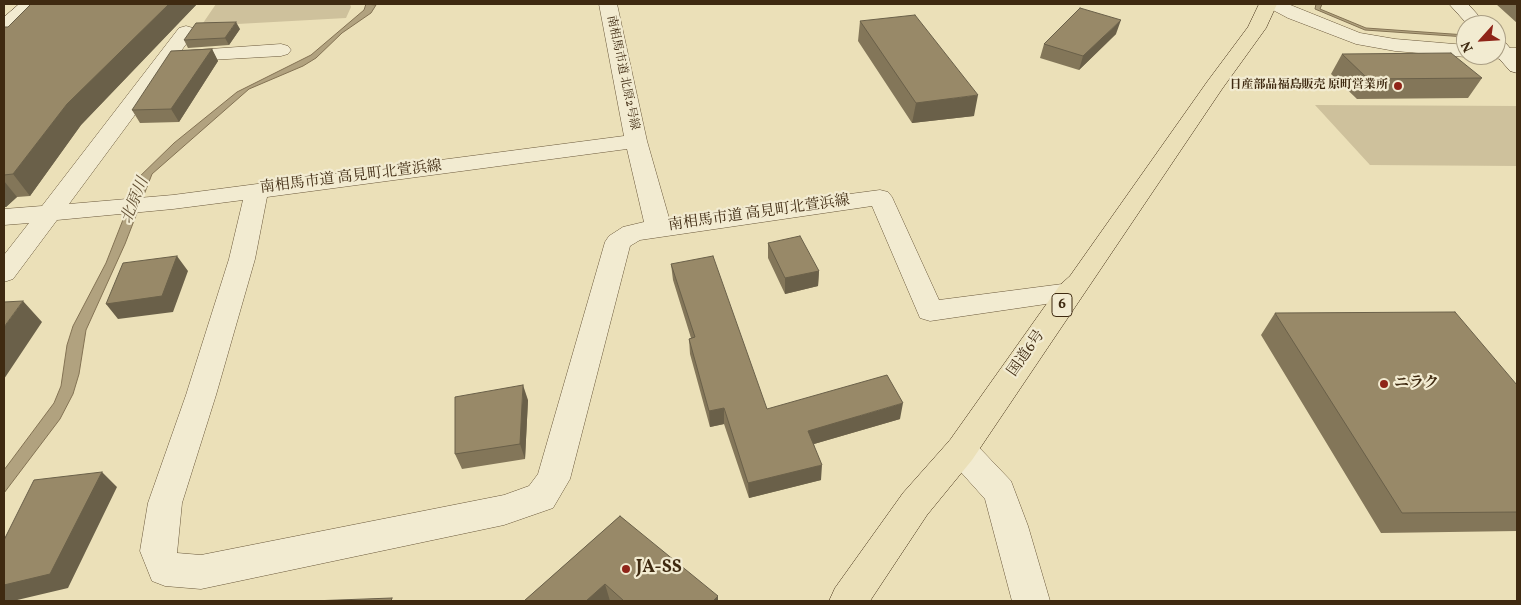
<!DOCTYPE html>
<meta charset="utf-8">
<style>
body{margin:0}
#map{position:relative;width:1521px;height:605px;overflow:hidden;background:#ebe0b8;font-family:Vollkorn,serif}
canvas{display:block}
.frame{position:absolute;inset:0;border:5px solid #3f2a11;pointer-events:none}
.north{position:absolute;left:1456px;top:15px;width:50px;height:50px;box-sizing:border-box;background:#f2ebd1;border:1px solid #aa9e84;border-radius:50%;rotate:244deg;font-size:14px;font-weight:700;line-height:20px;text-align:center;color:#3f2a11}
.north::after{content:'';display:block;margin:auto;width:18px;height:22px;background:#8f2418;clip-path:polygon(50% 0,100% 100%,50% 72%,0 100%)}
</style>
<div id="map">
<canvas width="1521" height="605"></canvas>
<div class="frame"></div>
<div class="north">N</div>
</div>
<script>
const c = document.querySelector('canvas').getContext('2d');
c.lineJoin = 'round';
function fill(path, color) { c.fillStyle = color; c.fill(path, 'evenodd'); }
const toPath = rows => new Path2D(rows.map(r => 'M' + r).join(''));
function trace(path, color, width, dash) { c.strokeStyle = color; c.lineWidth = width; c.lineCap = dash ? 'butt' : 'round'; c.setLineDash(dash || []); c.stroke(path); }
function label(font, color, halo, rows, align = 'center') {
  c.font = font + ' Vollkorn,"Noto Serif JP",serif'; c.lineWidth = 4.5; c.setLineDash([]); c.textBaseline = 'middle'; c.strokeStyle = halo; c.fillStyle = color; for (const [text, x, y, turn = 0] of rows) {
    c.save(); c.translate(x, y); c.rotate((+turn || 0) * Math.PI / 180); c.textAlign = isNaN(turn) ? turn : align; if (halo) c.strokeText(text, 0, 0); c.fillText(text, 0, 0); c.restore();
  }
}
const green = toPath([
 [216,4,350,4,351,7,346,18,201,26],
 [1315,105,1517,106,1517,166,1370,165]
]);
const water = toPath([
 [366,4,376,5,371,13,342,33,316,58,303,66,249,89,152,174,125,244,86,330,79,374,73,394,60,419,4,493,4,470,54,403,61,386,67,345,73,326,106,263,126,212,134,182,174,143,237,92,311,55,364,10,366,4],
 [1316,4,1322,4,1320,9,1366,28,1466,35,1466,37,1365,30,1315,9,1316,4]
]);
const street = toPath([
 [599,4,617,4,647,141,669,218,880,190,888,192,892,197,939,300,1070,283,1080,285,1084,292,1080,299,930,321,920,318,872,206,640,240,630,246,570,479,553,508,504,525,201,589,165,586,152,581,140,551,148,503,186,395,229,259,243,200,173,209,57,220,13,279,4,282,4,255,29,223,4,225,4,209,42,206,179,28,186,26,193,28,195,32,181,51,281,44,288,46,291,50,288,54,281,56,174,62,69,204,173,195,624,136,599,4],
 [627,149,644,222,623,227,609,236,605,242,538,474,529,486,504,495,201,555,177,553,182,503,216,395,255,259,267,197,627,149],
 [1266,4,1288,4,1360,33,1395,39,1466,45,1466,55,1473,55,1466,57,1395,51,1356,44,1288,18,1269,8,1266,4],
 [1496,48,1517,48,1517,60,1489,58,1487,55,1496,55,1496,48],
 [961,436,972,440,1011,481,1028,526,1050,601,1012,601,985,499,950,460,945,450,950,440,961,436]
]);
const secondary = toPath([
 [19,4,38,4,10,31,4,32,4,17,19,4],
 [1449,4,1468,4,1487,25,1468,25,1449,4],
 [1496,38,1503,40,1517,56,1517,73,1510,71,1496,55,1496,38]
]);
const highway = toPath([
 [1259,4,1277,4,1266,28,1222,89,972,460,927,515,870,601,829,601,835,588,903,493,950,440,1060,285,1070,276,1207,82,1248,27,1259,4]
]);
const wall = toPath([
 [31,4,197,4,81,125,30,196,17,197,6,207,4,207,4,27,8,27],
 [1496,4,1517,4,1517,23],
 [860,21,974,116,912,123,858,41],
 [240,29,229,45,188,48,184,40],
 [1116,34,1079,70,1040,58,1044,44],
 [212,49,218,61,179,122,140,123,132,110],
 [1342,54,1482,78,1468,98,1357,99,1331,74],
 [768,243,819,271,818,286,785,294,768,258],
 [671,264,767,409,900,419,814,444,821,480,749,498,724,424,710,427,690,354,689,339,691,338,673,280],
 [1275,313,1517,385,1517,531,1381,533,1261,335],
 [528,400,525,459,462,469,455,454],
 [620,516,718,601,524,601]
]);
const shadedWall = toPath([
 [169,4,197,4,81,125,30,196,13,174,67,104],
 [1121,20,1116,34,1079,70,1083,56],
 [236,22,240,29,229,45,225,38],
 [212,49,218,61,179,122,171,109],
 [978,95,974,116,912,123,916,103],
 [4,181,17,197,6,207,4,207],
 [177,256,188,271,173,312,118,319,106,304],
 [819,271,818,286,785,294,785,278],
 [23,301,42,322,4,379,4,327],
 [523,385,528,400,525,459,520,444],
 [903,403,900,419,807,446,808,431],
 [724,408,724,424,710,427,709,411],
 [822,465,821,480,749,498,748,483],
 [102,472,117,487,68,588,13,601,4,601,4,585],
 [605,584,610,601,586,601],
 [718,596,718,601,713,601]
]);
const building = toPath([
 [31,4,169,4,67,104,13,174,4,175,4,27,8,27,31,4],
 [1080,8,1121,20,1083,56,1044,44,1080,8],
 [915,15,978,95,916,103,860,21,915,15],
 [236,22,225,38,184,40,196,23,236,22],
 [212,49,171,109,132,110,171,51,212,49],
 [1451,53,1482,78,1368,79,1342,54,1451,53],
 [800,236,819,271,785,278,768,243,800,236],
 [177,256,162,296,106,304,123,263,177,256],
 [713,256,767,409,887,375,903,403,808,431,822,465,748,483,724,408,709,411,689,339,695,337,671,264,713,256],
 [23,301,4,327,4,302,23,301],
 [1455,312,1517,385,1517,512,1402,513,1275,313,1455,312],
 [523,385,520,444,455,454,455,397,523,385],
 [102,472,50,574,4,585,4,540,34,480,102,472],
 [620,516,718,596,713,601,624,601,605,584,586,601,524,601,620,516],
 [392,598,391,601,311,601,392,598]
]);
const markers = [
 [1398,86,5,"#8f2418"],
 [1384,384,5,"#8f2418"],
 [626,569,5,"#8f2418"]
];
const farStreetnames = [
 ["南相馬市道 北原2号線",622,73,78]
];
const farPoinames = [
 ["日産部品福島販売 原町営業所",1388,86]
];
const shields = [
 [1062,305,20]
];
const shieldNames = [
 ["6",1062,305]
];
const streetNames = [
 ["南相馬市道 高見町北萱浜線",351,178,-7],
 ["南相馬市道 高見町北萱浜線",759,214,-8],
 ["国道6号",1027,354,-55]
];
const poiNames = [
 ["ニラク",1394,384]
];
const waterNames = [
 ["北原川",136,201,-68]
];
const nearPoinames = [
 ["JA-SS",636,569]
];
fill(green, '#cec19c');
fill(water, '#b1a27f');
trace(water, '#837253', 1);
trace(street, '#6a583b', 1);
trace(secondary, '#3f2a11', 1);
trace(highway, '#3f2a11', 1);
fill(street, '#f2ebd1');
fill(secondary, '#f2ebd1');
fill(highway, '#ebe0b8');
fill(wall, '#837659');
fill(shadedWall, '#6a6049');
fill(building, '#988968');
trace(building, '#6a6049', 1);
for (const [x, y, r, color] of markers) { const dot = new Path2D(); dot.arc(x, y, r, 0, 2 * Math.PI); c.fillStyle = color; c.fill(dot); trace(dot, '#f2ebd1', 2); }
label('12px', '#3f2a11', '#f2ebd1', farStreetnames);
label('bold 12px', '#3f2a11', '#f2ebd1', farPoinames, 'right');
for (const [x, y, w] of shields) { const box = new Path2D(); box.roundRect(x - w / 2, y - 11.5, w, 23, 4); c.fillStyle = '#f2ebd1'; c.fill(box); trace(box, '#3f2a11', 1); }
label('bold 14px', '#3f2a11', null, shieldNames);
label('15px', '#3f2a11', '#f2ebd1', streetNames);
label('bold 15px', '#3f2a11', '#f2ebd1', poiNames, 'left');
label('italic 16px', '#614e32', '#f2ebd1', waterNames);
label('bold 18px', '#3f2a11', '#f2ebd1', nearPoinames, 'left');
</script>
